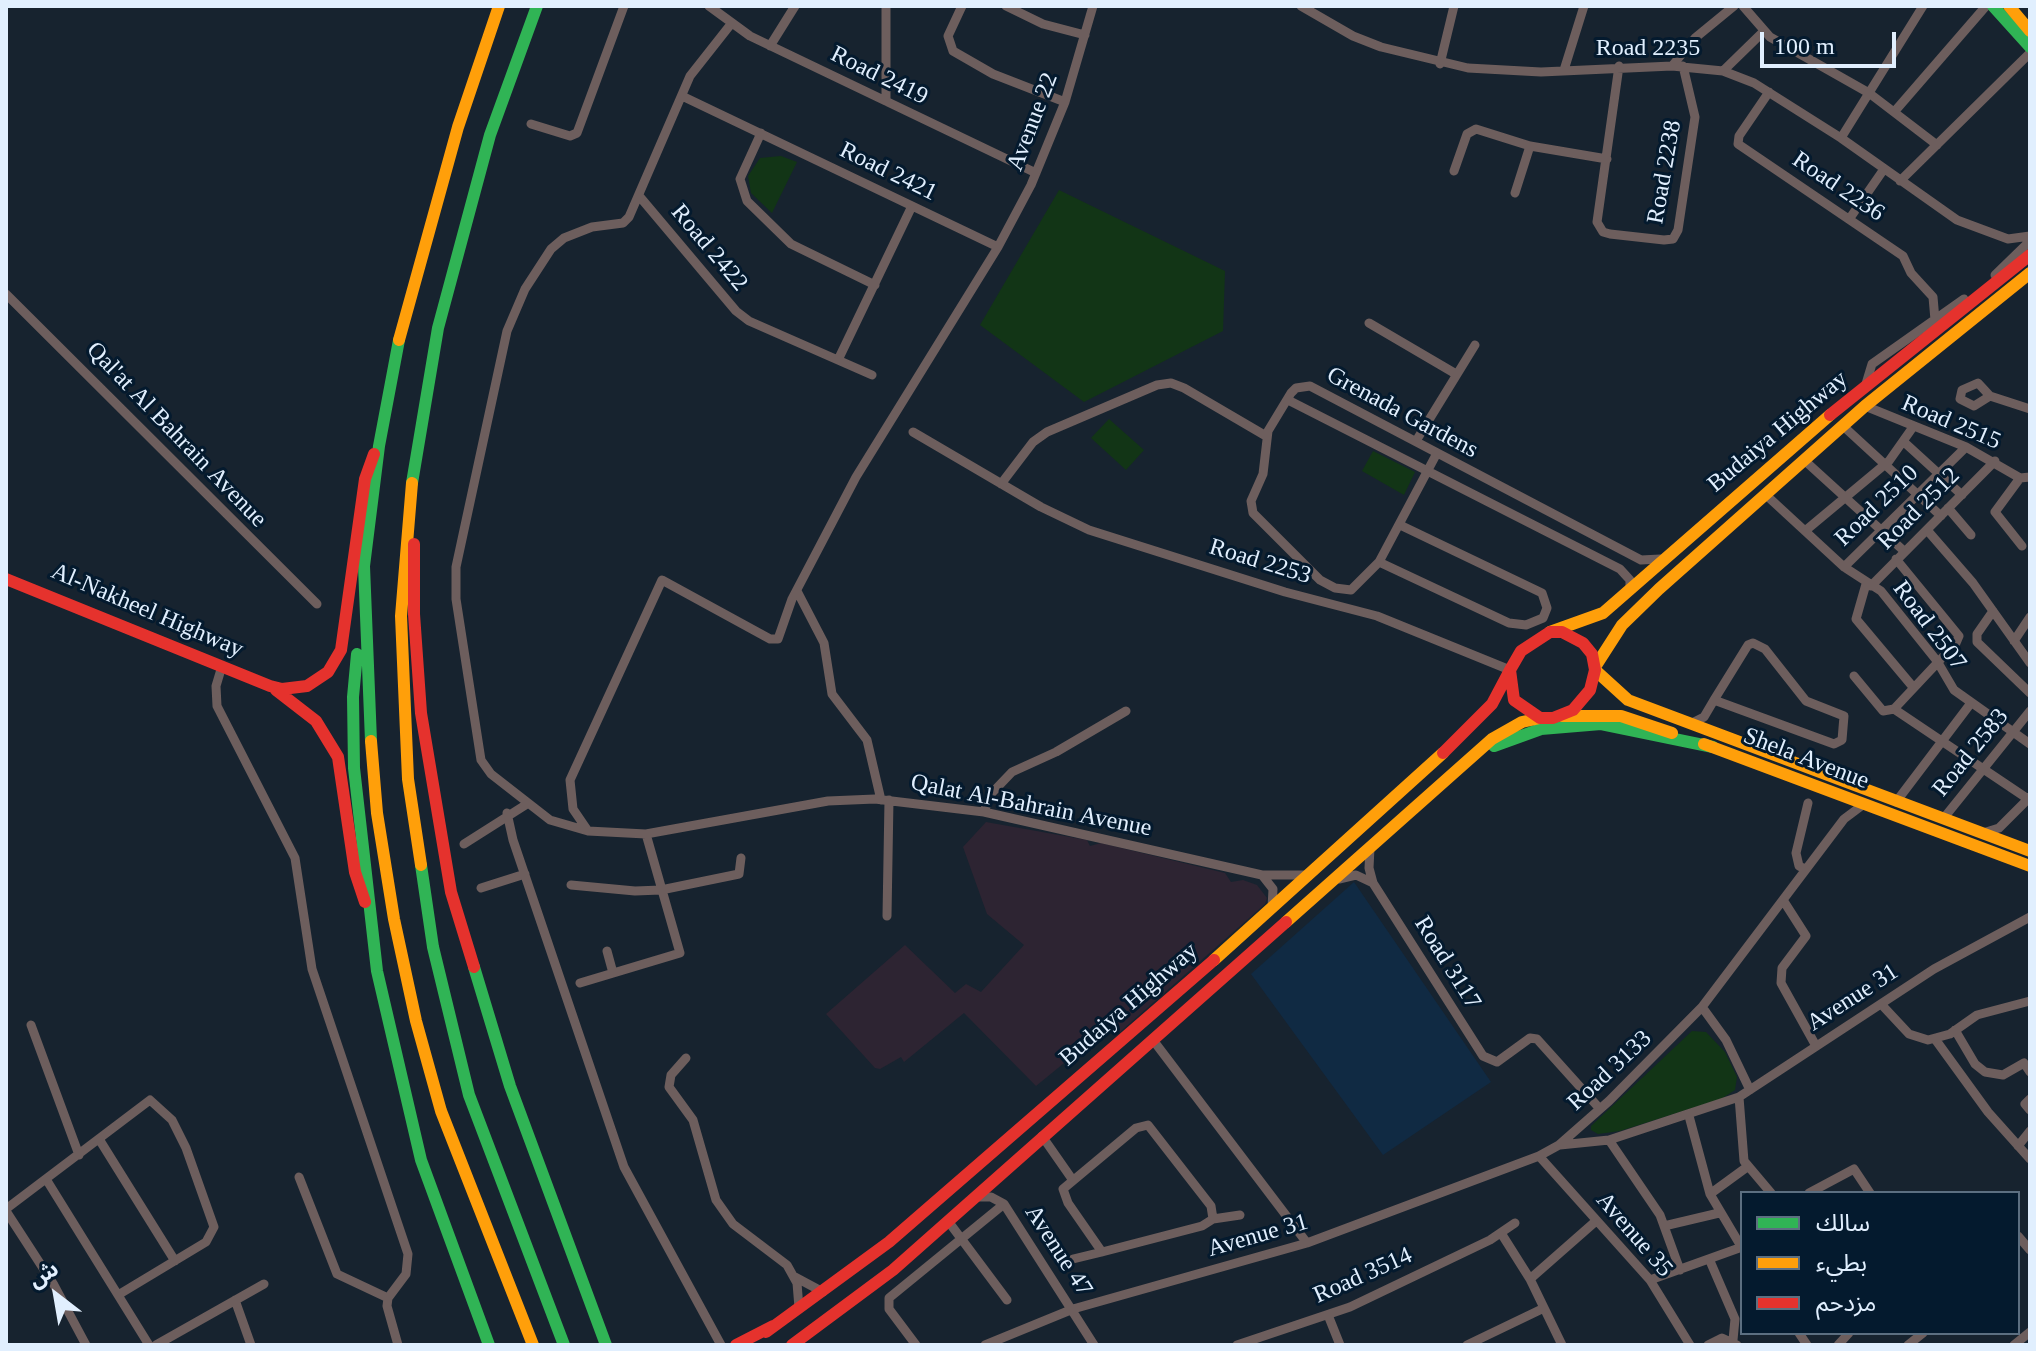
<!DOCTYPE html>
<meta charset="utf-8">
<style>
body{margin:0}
#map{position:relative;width:2036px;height:1351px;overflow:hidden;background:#17232f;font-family:"Times New Roman","Noto Sans Arabic",serif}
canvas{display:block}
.frame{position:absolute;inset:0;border:8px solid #e1effe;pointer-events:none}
.legend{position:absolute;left:1740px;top:1191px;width:280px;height:144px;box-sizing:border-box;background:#041a2e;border:2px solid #5c6f81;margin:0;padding:10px 14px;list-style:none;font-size:24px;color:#e1effe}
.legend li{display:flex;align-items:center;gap:16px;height:40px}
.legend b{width:40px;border:2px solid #5c6f81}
.north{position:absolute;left:16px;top:1255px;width:80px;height:80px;-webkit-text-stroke:6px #041a2e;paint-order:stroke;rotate:329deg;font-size:22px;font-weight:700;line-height:32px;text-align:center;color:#e1effe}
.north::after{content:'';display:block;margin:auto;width:28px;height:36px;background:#e1effe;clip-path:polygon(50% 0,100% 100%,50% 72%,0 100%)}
.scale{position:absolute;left:1760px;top:32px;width:136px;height:36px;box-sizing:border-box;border:4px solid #e1effe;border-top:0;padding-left:10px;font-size:24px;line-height:28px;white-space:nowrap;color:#e1effe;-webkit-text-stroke:6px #041a2e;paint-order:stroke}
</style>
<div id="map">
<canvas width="2036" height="1351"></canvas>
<div class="frame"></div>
<ul class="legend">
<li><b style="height:10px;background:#30b455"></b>سالك</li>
<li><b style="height:10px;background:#ff9f0a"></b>بطيء</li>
<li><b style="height:10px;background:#e5322d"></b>مزدحم</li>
</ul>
<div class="north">ش</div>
<div class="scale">100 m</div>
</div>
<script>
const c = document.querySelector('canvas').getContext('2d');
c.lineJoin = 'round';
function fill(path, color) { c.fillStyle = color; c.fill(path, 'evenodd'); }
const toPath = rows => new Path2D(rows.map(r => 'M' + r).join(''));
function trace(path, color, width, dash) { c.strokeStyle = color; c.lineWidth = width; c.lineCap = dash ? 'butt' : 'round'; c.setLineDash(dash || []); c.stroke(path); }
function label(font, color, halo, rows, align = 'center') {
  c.font = font + ' "Times New Roman",serif'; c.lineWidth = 6; c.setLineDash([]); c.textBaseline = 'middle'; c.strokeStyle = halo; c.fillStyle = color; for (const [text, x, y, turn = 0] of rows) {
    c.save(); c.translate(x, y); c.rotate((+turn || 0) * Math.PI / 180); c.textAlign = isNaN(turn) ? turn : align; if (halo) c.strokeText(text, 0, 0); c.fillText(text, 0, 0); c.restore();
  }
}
const built = toPath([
 [1354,882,1491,1082,1383,1155,1251,974]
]);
const medical = toPath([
 [986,822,1087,840,1090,846,1101,843,1225,873,1231,882,1243,880,1257,885,1267,898,1265,904,1120,1032,1107,1028,1036,1086,964,1013,904,1062,901,1057,880,1069,875,1068,826,1014,905,945,955,993,966,984,981,992,1024,945,987,914,963,847]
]);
const green = toPath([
 [781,156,797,162,772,213,751,193,748,176,760,158],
 [1059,190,1225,271,1223,331,1084,402,980,325],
 [1109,419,1144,450,1126,470,1091,438],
 [1373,451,1415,472,1404,495,1362,471],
 [1692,1031,1706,1032,1725,1052,1737,1077,1735,1090,1721,1099,1620,1131,1598,1134,1591,1130,1591,1126]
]);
const street = toPath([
 [709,6,750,36,1036,173],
 [962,6,948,36,953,51,993,74,1065,102],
 [1006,6,1043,24,1085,35],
 [1301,6,1353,36,1381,47,1468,68,1541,72,1672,66,1723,71,1754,83,1841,138,1957,220,2008,239,2030,236],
 [1743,6,1770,37,1869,93,1937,145],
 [731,24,690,76,629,217,623,223,592,227,564,238,551,249,525,289,507,331,456,567,456,599,481,760,491,774,550,820,588,831,646,834,828,801,875,799,984,812,1262,875,1309,875],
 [770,46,795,6],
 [1440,64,1454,6],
 [1619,66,1597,222,1603,232,1610,234,1664,240,1673,239,1678,230,1695,117,1683,66],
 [1672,66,1695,38,1734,6],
 [1564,70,1584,6],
 [1723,71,1764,31],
 [1769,92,1739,136,1738,144,1903,256,1911,273,1933,297,1935,320],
 [682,96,998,247],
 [886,101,886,6],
 [1895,111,1986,6],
 [531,124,570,136,577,133,624,6],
 [761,133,740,179,747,201,791,244,875,285],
 [1841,138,1923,6],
 [1454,171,1467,134,1476,129,1530,146,1607,159],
 [1900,181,2030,53],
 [1515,193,1530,146],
 [640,197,736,311,749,321,872,375],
 [1850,218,1884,169],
 [1995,275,2030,241],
 [6,294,317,604],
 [1369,323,1456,374],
 [838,360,912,206],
 [1865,387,1872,364,1964,299],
 [1990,396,1974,406,1960,399,1962,390,1978,383,1990,396,2030,409],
 [1288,400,1620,569,1630,580,1630,591],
 [1865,406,1966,447,2020,478,2030,477],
 [1842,425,1941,516],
 [913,432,1041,507,1089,530,1285,592,1377,616,1510,670],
 [1416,441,1475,345],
 [1904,442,1962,495],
 [1437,453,1379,562,1351,590,1335,588,1320,580,1253,513,1251,501,1263,474,1268,431,1291,393,1296,388,1310,386,1641,560,1660,559],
 [1804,460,1904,551],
 [2020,478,1995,512,2022,546],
 [1001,484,1033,442,1047,432,1157,385,1171,383,1184,388,1266,436],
 [1766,495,1844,567,1881,591,1937,661,1954,690,2030,744],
 [1948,508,1971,535],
 [1927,530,1973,583,2030,663],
 [1805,531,1889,461,1913,427],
 [1379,562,1509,623,1526,625,1543,618,1547,608,1542,593,1400,525],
 [1844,567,1966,447],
 [1866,584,1856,619,1913,687],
 [1871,586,1995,461],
 [797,591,824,643,832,694,867,740,881,800],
 [1993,611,1977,634,1977,642,2030,693],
 [2014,641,2030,617],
 [222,666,216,686,217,706,295,858,312,969,408,1254,406,1274,388,1298,387,1306,398,1345],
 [1854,676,1883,711,1894,709,2028,799],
 [1894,709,1956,643,1959,636,1896,559],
 [1690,724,1704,717,1714,700,1748,645,1753,643,1765,649,1806,701,1844,716,1842,740,1834,744,1714,700],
 [1896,802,1971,703],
 [984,812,990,795,1012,772,1056,752,1126,711],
 [507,813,513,840,624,1167,721,1345],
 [1943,819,2030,711],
 [588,831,573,809,570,780,662,580,770,639,778,639,792,599,856,477,998,247,1031,185,1065,102,1093,6],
 [1983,833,1999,828,2030,797],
 [464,844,527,804],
 [1370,848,1369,868,1373,883],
 [1805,869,1799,866,1796,853,1808,803],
 [1262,875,1273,889,1272,908],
 [1339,879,1356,875,1373,883,1483,1056,1497,1062,1530,1038,1537,1039,1600,1109],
 [571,885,635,891,661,890,739,874,741,858],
 [481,888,525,874],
 [1783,900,1806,936,1782,968,1781,983,1816,1046],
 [887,916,889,800],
 [607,951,613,973],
 [580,983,680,953,646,834],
 [1881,1004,1909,1034,1928,1040,1950,1034,1977,1015,2030,1001],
 [1702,1007,1726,1040,1750,1090],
 [31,1025,79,1155],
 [1955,1030,1975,1064,1985,1072,2003,1075,2024,1063,2030,1072],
 [1935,1039,1988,1112,2030,1159],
 [1153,1040,1307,1243],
 [686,1058,671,1075,669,1087,693,1120,716,1200,733,1224,787,1265,797,1283,799,1308],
 [1739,1097,1744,1161,1771,1193],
 [2030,1099,2025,1104,2030,1110],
 [1689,1116,1710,1194,1742,1248],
 [1042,1136,1072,1179],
 [99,1139,175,1261],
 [1609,1140,1660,1215,1680,1270],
 [1560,1145,1609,1140,1739,1097,1934,969,2030,917],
 [2018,1146,2030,1131],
 [1539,1156,1650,1280,1690,1345],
 [299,1177,337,1274,388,1298],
 [46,1179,149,1345],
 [1809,1193,1854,1169,1870,1193],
 [1710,1194,1747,1167],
 [976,1197,991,1197,1004,1204,1094,1345],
 [6,1209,150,1100,172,1120,186,1148,214,1227,206,1242,118,1295],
 [6,1211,54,1285,86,1345],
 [1213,1219,1240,1215],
 [948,1221,1007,1300],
 [1664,1226,1719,1213],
 [1501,1233,1530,1279,1562,1345],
 [2018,1236,2030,1250],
 [1073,1259,1102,1252,1202,1226,1213,1219,1211,1206,1148,1125,1136,1128,1063,1189,1068,1203,1102,1252],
 [1710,1261,1735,1319,1733,1340],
 [795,1277,823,1292],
 [1530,1279,1596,1221],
 [1650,1280,1742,1247],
 [235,1300,251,1345],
 [1328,1315,1340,1345],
 [1799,1333,1807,1345],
 [156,1345,264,1284],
 [916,1345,889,1309,889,1298,1004,1204],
 [985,1345,1073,1309,1307,1243,1539,1156,1559,1145,1609,1101,1702,1007,1844,819,1864,804],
 [1237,1345,1350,1307,1490,1240,1515,1223],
 [1467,1345,1544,1308],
 [1708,1345,1722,1338,1737,1345],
 [1838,1345,1849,1333],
 [1908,1345,1923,1333],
 [2014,1345,2030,1332]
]);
const fast = toPath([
 [1993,6,2030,47],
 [412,483,438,328,490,135,537,6],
 [357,654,353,697,354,768,377,971,421,1160,489,1345],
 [371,741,364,566,379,446,399,340],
 [1494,746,1541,729,1601,724,1713,747],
 [421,865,433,947,469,1095,564,1345],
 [474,967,510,1086,606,1345]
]);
const slow = toPath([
 [2009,6,2030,31],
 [399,340,458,127,499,6],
 [412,483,401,616,408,779,421,865],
 [1550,632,1603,613,1830,415],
 [1595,667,1622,625,1659,589,1865,406,2030,273],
 [1595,670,1628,700,2030,851],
 [1562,716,1621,716,1672,733],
 [371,741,377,813,394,919,416,1021,441,1111,533,1345],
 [1704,744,2030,866],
 [1286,922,1492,739,1522,722,1540,718],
 [1214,960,1443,753]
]);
const jam = toPath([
 [1830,415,2030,255],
 [414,544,414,614,421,713,451,892,474,967],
 [6,579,270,686,282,689,307,686,328,672,341,650,365,479,374,454],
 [1550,632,1562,632,1583,643,1592,654,1595,670,1590,690,1573,710,1553,718,1540,718,1514,700,1510,670,1521,651,1550,632],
 [276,690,316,721,338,757,355,872,365,902],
 [1443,753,1492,704,1510,670],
 [766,1332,889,1242,1214,960],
 [736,1345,773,1326],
 [792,1345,893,1270,1286,922]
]);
const streetNames = [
 ["Road 2235",1648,49],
 ["Road 2419",879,76,26],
 ["Avenue 22",1033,122,-69],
 ["Road 2421",888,172,26],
 ["Road 2238",1665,172,-80],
 ["Road 2236",1838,187,34],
 ["Road 2422",709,248,50],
 ["Grenada Gardens",1402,413,28],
 ["Road 2515",1951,423,23],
 ["Budaiya Highway",1778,432,-40],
 ["Qal'at Al Bahrain Avenue",176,435,46],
 ["Road 2510",1877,506,-44],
 ["Road 2512",1919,509,-45],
 ["Road 2253",1260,562,17],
 ["Al-Nakheel Highway",147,611,23],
 ["Road 2507",1929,626,53],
 ["Road 2583",1971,753,-51],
 ["Shela Avenue",1806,759,21],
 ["Qalat Al-Bahrain Avenue",1031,806,11],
 ["Road 3117",1447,963,58],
 ["Avenue 31",1853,998,-33],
 ["Budaiya Highway",1129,1005,-41],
 ["Road 3133",1610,1071,-43],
 ["Avenue 35",1634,1235,49],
 ["Avenue 31",1258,1236,-16],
 ["Avenue 47",1058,1251,57],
 ["Road 3514",1363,1276,-24]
];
fill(built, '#102a43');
fill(medical, '#2d2432');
fill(green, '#123516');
trace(street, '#6d5e5d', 9);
trace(fast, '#30b455', 12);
trace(slow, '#ff9f0a', 12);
trace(jam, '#e5322d', 12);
label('24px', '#e1effe', '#041a2e', streetNames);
</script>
